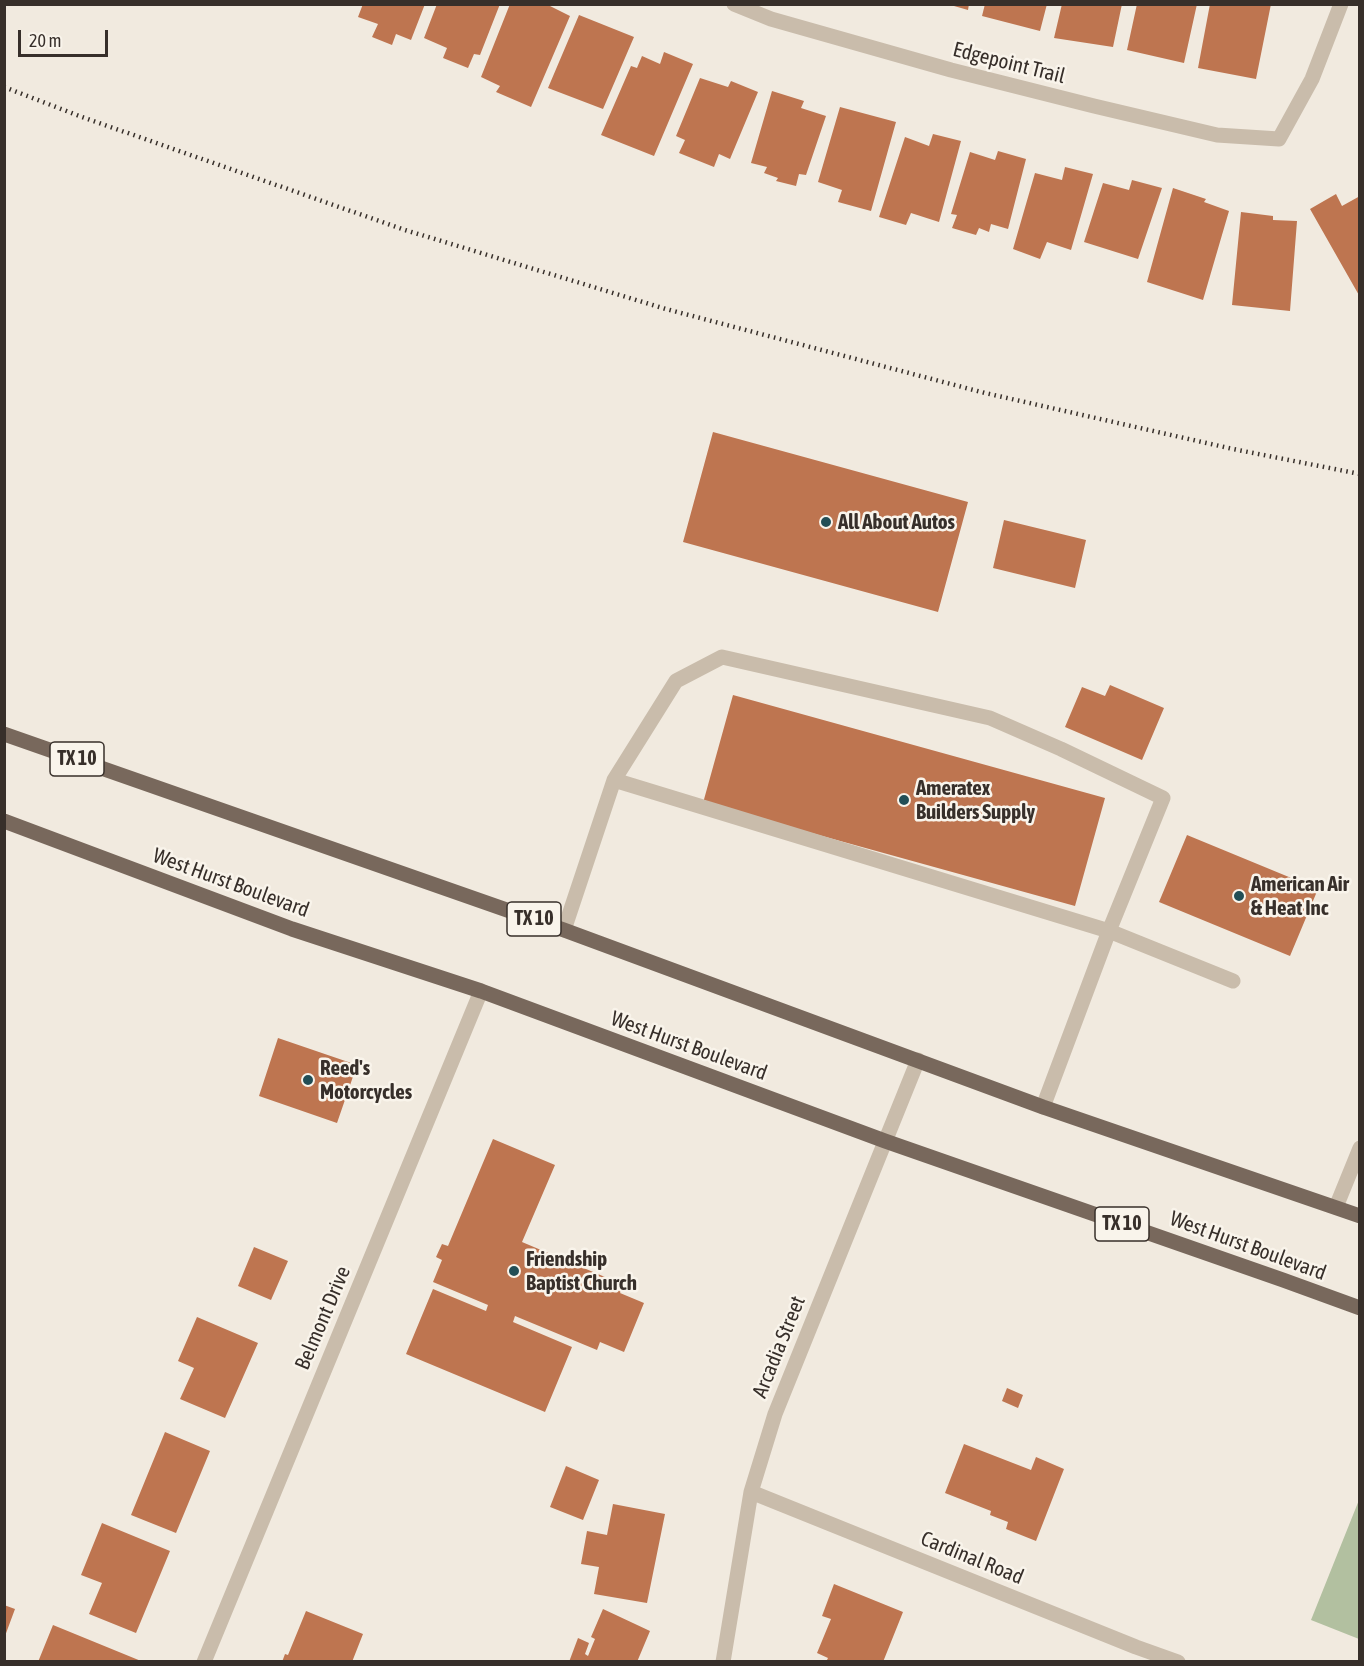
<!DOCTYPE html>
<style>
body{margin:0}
#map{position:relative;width:1364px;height:1666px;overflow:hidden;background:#f1eadf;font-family:"Asap Condensed",sans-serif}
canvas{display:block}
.frame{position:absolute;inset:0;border:6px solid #372f2a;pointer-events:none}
.scale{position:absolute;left:18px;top:30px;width:90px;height:27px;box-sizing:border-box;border:3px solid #372f2a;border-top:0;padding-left:8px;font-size:18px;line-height:21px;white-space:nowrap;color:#372f2a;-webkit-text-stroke:4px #f9f4eb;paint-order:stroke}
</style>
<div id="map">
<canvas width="1364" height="1666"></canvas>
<div class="frame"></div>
<div class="scale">20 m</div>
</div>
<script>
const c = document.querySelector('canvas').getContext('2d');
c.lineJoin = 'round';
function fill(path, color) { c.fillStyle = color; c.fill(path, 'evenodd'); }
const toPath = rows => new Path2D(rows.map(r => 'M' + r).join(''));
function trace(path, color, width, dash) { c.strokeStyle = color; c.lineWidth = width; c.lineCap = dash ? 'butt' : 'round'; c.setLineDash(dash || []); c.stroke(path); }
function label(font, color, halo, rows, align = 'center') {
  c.font = font + ' "Asap Condensed",sans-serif'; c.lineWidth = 5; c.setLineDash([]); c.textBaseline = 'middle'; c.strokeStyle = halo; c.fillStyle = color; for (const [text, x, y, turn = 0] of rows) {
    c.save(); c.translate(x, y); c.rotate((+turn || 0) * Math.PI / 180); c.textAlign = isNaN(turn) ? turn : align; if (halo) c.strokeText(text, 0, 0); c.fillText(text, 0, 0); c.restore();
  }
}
const green = toPath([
 [1359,1500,1359,1639,1311,1620]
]);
const building = toPath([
 [363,4,425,4,411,40,396,34,392,45,372,37,378,24,358,17],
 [437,4,500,4,480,55,474,54,468,68,443,58,447,48,424,38],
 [510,4,546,4,570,16,531,107,496,92,500,86,481,77],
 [947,4,969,4,968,10],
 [985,4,1047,4,1040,31,982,16],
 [1062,4,1122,4,1113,47,1054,38],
 [1137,4,1197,4,1184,63,1127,50],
 [1210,4,1271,4,1256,79,1198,68],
 [579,15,634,37,603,109,548,88],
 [664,52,693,64,654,156,601,135,631,66,637,68,642,56,660,64],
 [700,78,728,87,731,81,758,92,730,159,719,154,714,167,679,153,685,140,676,136],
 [772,91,804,101,801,108,826,116,806,175,799,174,796,186,776,181,778,178,764,173,767,167,751,163],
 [840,107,896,122,871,211,838,202,842,190,818,182],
 [933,134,961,141,939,222,911,213,906,225,879,217,905,137,929,146],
 [998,151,1026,159,1008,229,991,224,989,232,979,228,976,235,952,228,957,215,951,214,970,152,995,160],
 [1065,167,1093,174,1071,250,1047,242,1040,259,1013,249,1035,173,1062,180],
 [1132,180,1162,188,1138,259,1084,242,1103,183,1129,190],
 [1173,188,1206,199,1204,202,1229,211,1203,300,1147,282],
 [1336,194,1342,206,1360,196,1360,297,1310,209],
 [1241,212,1273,216,1273,220,1297,221,1290,311,1232,305],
 [713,432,968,502,938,612,683,542],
 [1004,520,1086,540,1075,588,993,568],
 [1110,685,1164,708,1142,760,1065,727,1082,687,1105,696],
 [733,695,1105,798,1075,906,703,803],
 [1187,835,1318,889,1290,956,1159,902],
 [278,1038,357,1065,337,1123,259,1096],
 [493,1139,555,1165,522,1242,624,1285,620,1293,644,1303,624,1352,600,1342,597,1350,515,1316,513,1322,572,1347,545,1412,406,1354,433,1289,486,1311,488,1305,433,1282,442,1260,436,1257,442,1244,448,1246],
 [254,1247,288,1261,271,1300,238,1286],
 [197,1317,258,1343,225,1418,180,1399,194,1368,178,1361],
 [1007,1388,1023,1395,1018,1408,1002,1401],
 [165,1432,210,1451,176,1533,131,1515],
 [964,1444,1031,1470,1036,1457,1064,1469,1036,1541,1006,1529,1008,1522,990,1515,991,1511,945,1493],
 [566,1466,599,1480,583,1520,550,1507],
 [613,1504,665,1514,647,1603,594,1594,599,1567,581,1564,587,1531,607,1535],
 [102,1523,170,1551,136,1633,89,1614,102,1583,81,1575],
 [834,1584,903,1612,883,1662,826,1662,828,1658,817,1653,831,1619,822,1616],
 [4,1605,15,1609,5,1636,4,1636],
 [603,1609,650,1631,637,1662,569,1662,578,1638,589,1643,585,1654,588,1656,595,1639,591,1637],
 [306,1611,363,1634,352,1662,282,1662,285,1654,288,1655],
 [53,1625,141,1661,141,1662,38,1662]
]);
const minor = toPath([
 [734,4,771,19,951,70,1094,106,1217,135,1279,139,1312,79,1341,4],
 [614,780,1109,931,1233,981],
 [564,930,614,780,676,681,722,657,990,718,1061,749,1163,798,1109,931,1043,1107],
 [1336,1207,1360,1148],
 [751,1492,1136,1647,1178,1662],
 [204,1662,481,991],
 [723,1662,751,1492,775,1414,918,1060]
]);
const major = toPath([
 [4,734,564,930,1043,1107,1360,1216],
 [4,821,292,929,481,991,885,1141,1283,1280,1360,1308]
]);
const rail = toPath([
 [4,87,82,117,405,230,666,309,985,393,1233,449,1360,474]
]);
const markers = [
 [826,522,6,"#224e56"],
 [904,800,6,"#224e56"],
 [1239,896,6,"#224e56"],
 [308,1080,6,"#224e56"],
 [514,1271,6,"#224e56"]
];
const shields = [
 [77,759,54],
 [534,919,54],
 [1122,1224,54]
];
const shieldNames = [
 ["TX 10",77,759],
 ["TX 10",534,919],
 ["TX 10",1122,1224]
];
const streetNames = [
 ["Edgepoint Trail",1009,63,14],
 ["West Hurst Boulevard",231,883,20],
 ["West Hurst Boulevard",689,1046,20],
 ["West Hurst Boulevard",1248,1246,20],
 ["Belmont Drive",323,1318,-67],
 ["Arcadia Street",779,1347,-68],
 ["Cardinal Road",972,1558,22]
];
const poiNames = [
 ["All About Autos",838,522],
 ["Ameratex",916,788],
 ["Builders Supply",916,812],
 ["American Air",1251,884],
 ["& Heat Inc",1251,908],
 ["Reed's",320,1068],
 ["Motorcycles",320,1092],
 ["Friendship",526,1259],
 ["Baptist Church",526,1283]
];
fill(green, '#b2c0a0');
fill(building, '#be7550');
trace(minor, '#c9bcab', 15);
trace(major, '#78685c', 15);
trace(rail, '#372f2a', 4.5, [1.5, 4.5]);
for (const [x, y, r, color] of markers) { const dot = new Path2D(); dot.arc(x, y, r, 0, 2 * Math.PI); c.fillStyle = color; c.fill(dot); trace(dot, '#f9f4eb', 2); }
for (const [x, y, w] of shields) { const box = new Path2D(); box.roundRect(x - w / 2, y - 17, w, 34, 4.5); c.fillStyle = '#f9f4eb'; c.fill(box); trace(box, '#372f2a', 1.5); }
label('bold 20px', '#372f2a', null, shieldNames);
label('21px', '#372f2a', '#f9f4eb', streetNames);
label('bold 21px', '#372f2a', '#f9f4eb', poiNames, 'left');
</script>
